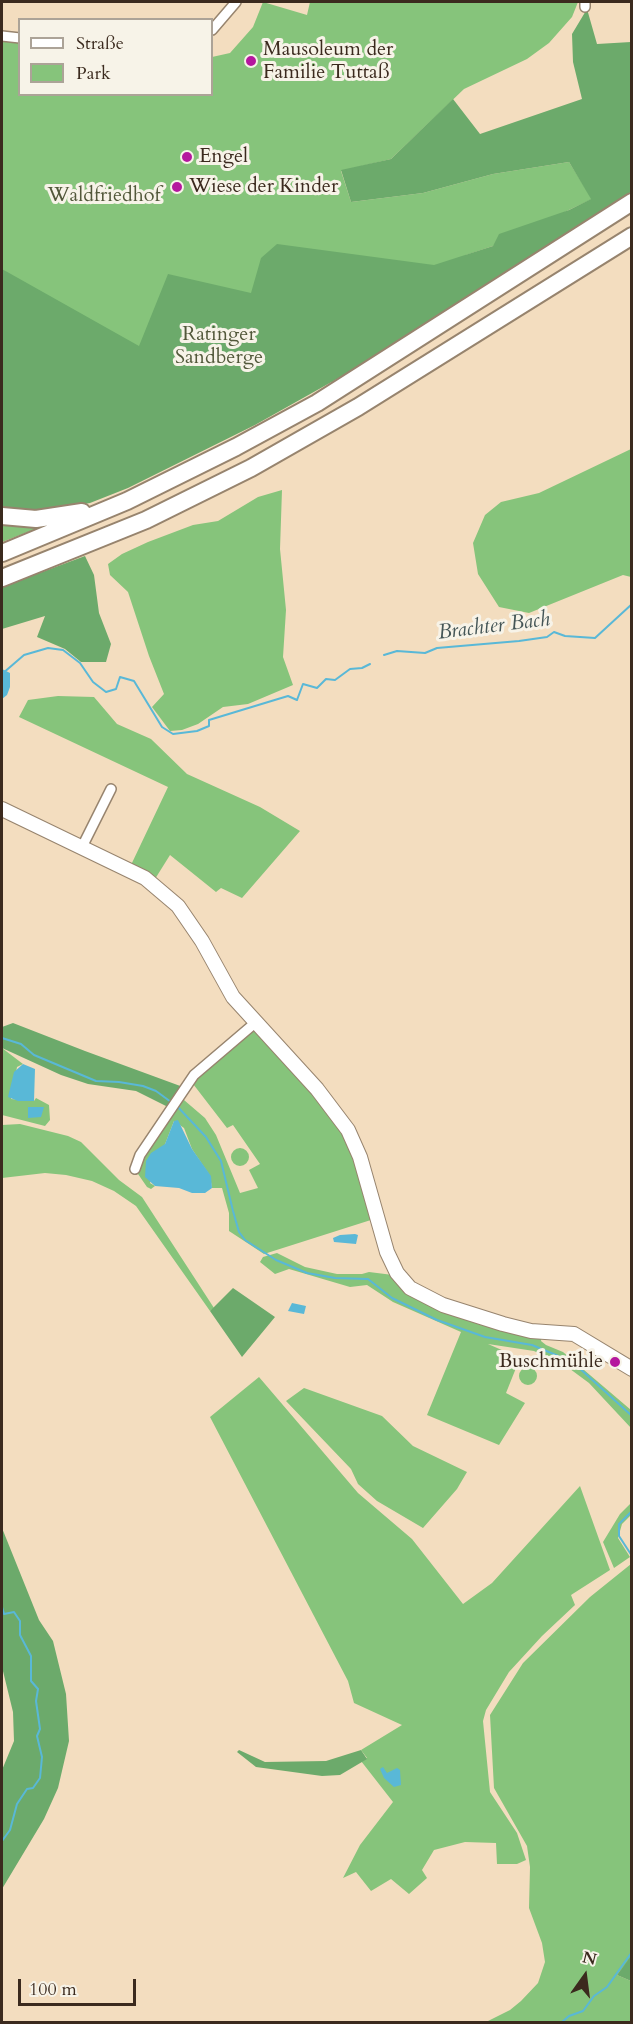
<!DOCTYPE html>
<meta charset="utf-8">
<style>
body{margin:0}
#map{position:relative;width:633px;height:2024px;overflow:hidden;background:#f3ddbf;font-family:Cardo,serif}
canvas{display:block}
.frame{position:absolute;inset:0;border:3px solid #3b2a1e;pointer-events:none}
.legend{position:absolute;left:18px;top:18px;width:195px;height:78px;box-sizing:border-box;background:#f7f3e8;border:2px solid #aca397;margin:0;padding:8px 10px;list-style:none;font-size:18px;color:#3b2a1e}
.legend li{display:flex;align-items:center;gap:12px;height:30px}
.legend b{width:30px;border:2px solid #aca397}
.north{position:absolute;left:555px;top:1946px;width:60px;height:60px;-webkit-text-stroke:4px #f7f3e8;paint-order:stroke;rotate:14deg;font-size:16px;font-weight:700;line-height:24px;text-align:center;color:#3b2a1e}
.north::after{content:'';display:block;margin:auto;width:21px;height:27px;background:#3b2a1e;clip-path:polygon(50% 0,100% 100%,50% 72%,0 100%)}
.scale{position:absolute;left:18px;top:1979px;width:118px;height:27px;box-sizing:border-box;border:3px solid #3b2a1e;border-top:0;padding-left:8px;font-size:18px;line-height:21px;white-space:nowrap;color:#3b2a1e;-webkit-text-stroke:4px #f7f3e8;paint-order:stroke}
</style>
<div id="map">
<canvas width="633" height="2024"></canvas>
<div class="frame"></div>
<ul class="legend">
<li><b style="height:8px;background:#fff"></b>Straße</li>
<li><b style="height:16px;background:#86c47b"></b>Park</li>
</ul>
<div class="north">N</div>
<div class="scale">100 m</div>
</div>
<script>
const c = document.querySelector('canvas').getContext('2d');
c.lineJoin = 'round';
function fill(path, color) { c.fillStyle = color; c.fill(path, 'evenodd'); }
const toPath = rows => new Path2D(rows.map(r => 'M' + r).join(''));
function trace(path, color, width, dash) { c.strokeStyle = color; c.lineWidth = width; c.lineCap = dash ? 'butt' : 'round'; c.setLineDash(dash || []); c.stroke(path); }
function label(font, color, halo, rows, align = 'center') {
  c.font = font + ' Cardo,serif'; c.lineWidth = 6; c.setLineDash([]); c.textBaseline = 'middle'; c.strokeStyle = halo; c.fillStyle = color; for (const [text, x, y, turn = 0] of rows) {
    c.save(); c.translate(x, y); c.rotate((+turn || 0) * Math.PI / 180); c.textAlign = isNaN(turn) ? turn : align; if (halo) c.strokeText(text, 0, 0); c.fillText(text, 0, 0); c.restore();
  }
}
const green = toPath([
 [263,2,307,15,310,2,578,2,572,17,549,43,527,59,464,89,391,159,341,171,351,202,423,193,493,174,569,162,592,199,493,246,466,255,330,361,334,385,330,378,220,438,2,269,2,36,19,38,20,94,212,94,212,57,230,53,253,27],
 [631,449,631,577,623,575,529,613,499,607,478,574,473,543,485,515,501,502,539,493],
 [282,490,280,549,286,610,283,657,293,685,248,704,223,707,198,724,182,730,170,731,152,707,164,694,149,656,128,592,110,575,108,564,122,554,148,542,193,525,218,521,258,497],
 [2,518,43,526,2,542],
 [58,696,94,697,117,724,151,739,187,774,260,807,300,831,242,898,221,888,216,892,170,855,155,879,131,865,168,787,19,717,28,700],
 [256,1027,350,1138,374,1219,264,1254,229,1231,229,1213,222,1188,212,1188,210,1176,192,1149,184,1128,174,1121,150,1183,155,1186,151,1189,147,1187,138,1174,138,1166,178,1100,184,1100,205,1118,216,1135,240,1193,258,1188,249,1170,260,1164,233,1125,227,1128,190,1080],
 [2,1048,23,1064,17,1067,11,1099,34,1101,36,1098,49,1105,50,1120,45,1126,2,1115],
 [20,1124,68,1136,81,1142,119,1180,142,1197,214,1308,210,1311,136,1206,114,1191,92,1181,66,1175,45,1173,2,1178,2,1125],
 '231 1157a9 9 0 1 1 18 0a9 9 0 1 1-18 0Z',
 [277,1253,305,1267,337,1274,362,1274,369,1272,393,1275,405,1287,542,1334,541,1341,546,1345,563,1352,631,1410,631,1428,589,1383,566,1366,534,1351,488,1344,520,1358,506,1393,525,1403,499,1445,427,1415,461,1332,393,1302,367,1285,350,1287,289,1269,275,1274,260,1262,263,1257],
 '519 1376a9 9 0 1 1 18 0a9 9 0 1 1-18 0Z',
 [259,1377,358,1493,412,1539,463,1604,492,1583,580,1486,610,1570,571,1595,575,1605,542,1636,509,1672,486,1710,483,1721,490,1792,517,1833,526,1860,517,1864,497,1864,496,1843,465,1842,434,1850,422,1870,427,1878,409,1894,391,1879,371,1891,356,1872,343,1878,360,1845,393,1802,361,1761,367,1758,361,1750,402,1725,354,1703,348,1681,210,1417],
 [304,1388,382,1416,413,1446,467,1472,457,1489,423,1528,377,1501,358,1484,351,1469,286,1401],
 [631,1503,631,1515,622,1524,618,1538,630,1557,614,1568,603,1542,620,1514],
 [631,1564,632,1956,617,1975,631,1981,631,2022,486,2022,510,2010,521,2001,538,1983,545,1962,542,1943,529,1908,530,1867,527,1846,494,1788,490,1715,523,1663,590,1597]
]);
const forest = toPath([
 [587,9,597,44,631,42,631,192,385,352,255,425,128,488,90,503,38,512,2,508,2,269,139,346,168,274,251,293,261,258,277,244,434,265,493,246,499,234,569,210,591,199,569,162,493,174,423,193,351,202,341,170,391,159,453,99,480,134,582,99,573,62,572,34],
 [85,556,94,575,99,613,111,644,106,662,81,662,65,649,37,637,45,616,2,629,2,587],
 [13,1023,85,1051,183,1087,170,1108,136,1091,88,1084,61,1075,2,1048,2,1027],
 [233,1288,275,1317,242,1357,210,1311],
 [2,1528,39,1620,53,1641,66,1694,69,1741,58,1788,44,1819,2,1889,2,1770,14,1741,13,1712,2,1667],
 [239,1750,265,1762,326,1761,361,1750,367,1759,340,1775,322,1776,256,1767,237,1752],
 [631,1956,631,1981,617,1975]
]);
const water = toPath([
 [2,669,10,673,10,687,7,695,2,699],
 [23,1064,35,1069,34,1101,18,1101,8,1097,14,1072],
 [28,1107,44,1107,41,1117,28,1118],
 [178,1120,192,1149,211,1176,212,1188,205,1193,192,1193,179,1188,155,1186,145,1177,146,1161,151,1153,165,1144,174,1121],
 [355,1234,358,1235,356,1244,334,1242,333,1238,340,1235],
 [292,1303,306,1306,304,1314,288,1311],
 [383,1767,387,1773,397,1768,400,1770,401,1785,394,1787,384,1778,380,1769]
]);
const stream = toPath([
 [384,655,397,651,425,653,437,648,519,641,547,637,554,632,565,636,595,638,632,604],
 [2,674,24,655,48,648,63,650,80,663,93,682,106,692,116,689,120,677,134,681,162,727,173,734,197,731,209,726,209,720,278,699,288,696,297,700,303,684,317,688,326,679,335,680,350,669,362,668,370,664],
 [2,1038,21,1044,34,1055,96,1081,119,1082,143,1086,156,1091,171,1102],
 [176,1105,206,1137,221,1161,233,1211,239,1232,245,1240,276,1260,307,1273,335,1278,368,1279,392,1298,437,1320,485,1337,532,1345,556,1355,577,1366,632,1416],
 [632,1511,619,1524,619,1536,632,1556],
 [2,1607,4,1614,14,1612,20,1621,20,1635,31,1656,31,1681,38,1689,36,1701,40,1729,37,1736,42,1757,40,1778,33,1788,27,1789,17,1804,10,1830,2,1841],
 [562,2022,569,2016,583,2011,594,1996,607,1987,632,1952]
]);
const minor = toPath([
 [585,2,585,7],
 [212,30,236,2],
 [2,36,20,38],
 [82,847,111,789],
 [135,1169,140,1155,194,1075,255,1023]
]);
const secondary = toPath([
 [2,809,145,878,178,906,202,941,233,997,317,1089,348,1130,360,1157,387,1252,397,1273,410,1288,443,1305,503,1324,531,1331,574,1334,632,1369]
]);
const motorway = toPath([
 [2,516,36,519,82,512],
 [2,553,127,501,236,447,317,403,632,202],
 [2,578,146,520,251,468,358,407,632,236]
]);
const markers = [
 [251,61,6,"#b5179e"],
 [187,157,6,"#b5179e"],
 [177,187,6,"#b5179e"],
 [615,1362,6,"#b5179e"]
];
const poiNames = [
 ["Mausoleum der",263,50],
 ["Familie Tuttaß",263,73],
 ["Engel",199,157],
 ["Wiese der Kinder",189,187],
 ["Buschmühle",603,1362,"right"]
];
const parkNames = [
 ["Waldfriedhof",104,196],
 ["Ratinger",219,335],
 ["Sandberge",219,358]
];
const waterNames = [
 ["Brachter Bach",494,627,-7]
];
fill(green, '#86c47b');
fill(forest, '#6caa6b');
fill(water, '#59b8d7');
trace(stream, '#59b8d7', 2);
trace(minor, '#97846e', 12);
trace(secondary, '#97846e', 16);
trace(motorway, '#97846e', 20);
trace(minor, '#fff', 9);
trace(secondary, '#fff', 14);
trace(motorway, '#fff', 16);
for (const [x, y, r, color] of markers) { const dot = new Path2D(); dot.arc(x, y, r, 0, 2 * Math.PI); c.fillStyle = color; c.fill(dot); trace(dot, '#f7f3e8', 2); }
label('20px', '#3b2a1e', '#f7f3e8', poiNames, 'left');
label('20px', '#52583a', '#f7f3e8', parkNames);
label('italic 21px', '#445556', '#f7f3e8', waterNames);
</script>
